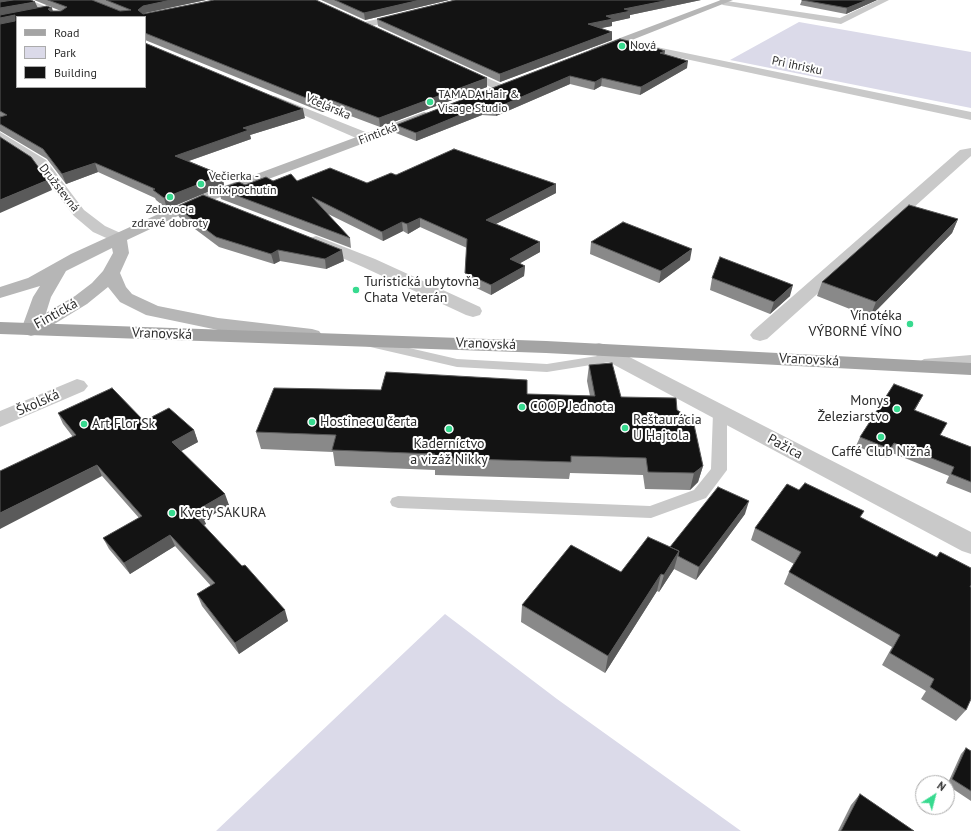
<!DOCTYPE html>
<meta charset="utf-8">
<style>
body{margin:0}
#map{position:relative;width:971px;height:831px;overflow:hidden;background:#fff;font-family:"PT Sans",sans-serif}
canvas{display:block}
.legend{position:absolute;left:16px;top:16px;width:130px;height:72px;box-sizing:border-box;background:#fff;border:1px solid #ababab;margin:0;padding:5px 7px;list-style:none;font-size:12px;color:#2c2c2c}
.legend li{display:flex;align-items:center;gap:8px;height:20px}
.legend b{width:20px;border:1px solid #ababab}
.north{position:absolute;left:915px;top:775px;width:40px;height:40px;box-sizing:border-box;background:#fff;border:1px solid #ababab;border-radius:50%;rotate:36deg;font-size:11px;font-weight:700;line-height:16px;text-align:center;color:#2c2c2c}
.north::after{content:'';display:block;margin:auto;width:14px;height:18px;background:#37da8f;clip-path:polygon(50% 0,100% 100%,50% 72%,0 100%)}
</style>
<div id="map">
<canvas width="971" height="831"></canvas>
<ul class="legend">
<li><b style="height:5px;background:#a4a4a4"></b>Road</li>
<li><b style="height:11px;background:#dbdae9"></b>Park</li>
<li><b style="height:11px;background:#131313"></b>Building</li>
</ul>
<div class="north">N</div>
</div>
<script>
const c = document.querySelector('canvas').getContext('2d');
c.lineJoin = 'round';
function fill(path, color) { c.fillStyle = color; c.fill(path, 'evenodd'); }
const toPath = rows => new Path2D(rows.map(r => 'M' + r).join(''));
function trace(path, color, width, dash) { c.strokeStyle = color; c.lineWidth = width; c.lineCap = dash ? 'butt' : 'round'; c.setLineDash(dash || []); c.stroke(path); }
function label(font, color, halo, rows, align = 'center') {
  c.font = font + ' "PT Sans",sans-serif'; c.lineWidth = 4; c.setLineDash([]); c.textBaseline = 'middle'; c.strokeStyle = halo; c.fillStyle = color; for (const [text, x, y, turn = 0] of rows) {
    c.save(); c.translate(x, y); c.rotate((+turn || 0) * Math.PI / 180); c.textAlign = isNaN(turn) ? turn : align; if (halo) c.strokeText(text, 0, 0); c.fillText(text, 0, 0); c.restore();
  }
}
const green = toPath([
 [799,22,971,52,971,108,730,60],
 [445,614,557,699,741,831,216,831]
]);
const lane = toPath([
 [25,0,30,0,52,9,0,21,0,17,43,9,28,3,0,8,0,4,25,0],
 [370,339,457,359,547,364,622,352,628,356,622,360,547,372,457,367,366,346,364,343,370,339],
 [971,355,971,363,924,367,918,363,924,359,971,355],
 [720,408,725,410,727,413,727,470,706,498,651,518,398,508,392,506,390,502,392,498,398,496,650,506,694,490,711,469,713,413,715,410,720,408]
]);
const street = toPath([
 [455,0,469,0,468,2,364,28,359,25,361,23,455,0],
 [720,0,840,18,878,0,889,0,841,24,723,5,719,2,720,0],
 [637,43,971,112,971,120,634,48,632,46,634,44,637,43],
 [460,66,503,85,505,87,503,89,495,89,456,71,455,69,456,67,460,66],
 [275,96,373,135,374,138,373,141,363,141,271,101,269,99,271,97,275,96],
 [0,132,46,160,84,210,105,226,125,235,127,238,125,241,119,243,113,241,93,232,74,216,36,166,0,142,0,132],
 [971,148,971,156,767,339,760,341,753,339,750,335,753,331,960,150,971,148],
 [316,236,375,259,480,307,482,311,480,315,473,317,466,315,363,267,310,244,308,241,310,238,316,236],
 [599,343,606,345,971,532,971,554,962,551,592,353,589,349,592,345,599,343],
 [77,379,84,381,88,386,84,391,0,427,0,411,77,379]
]);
const secondary = toPath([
 [721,0,733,0,599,53,591,53,590,51,591,49,721,0],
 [424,112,428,113,430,116,428,119,210,201,127,240,129,253,120,273,126,287,132,294,158,306,218,318,312,329,319,331,322,335,319,339,312,341,218,330,146,315,120,302,108,287,87,304,38,334,31,336,24,334,21,330,33,297,40,286,0,298,0,287,28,278,71,254,200,195,424,112],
 [112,248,113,253,103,271,92,283,75,296,46,313,51,297,66,271,112,248]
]);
const primary = toPath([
 [0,322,546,341,971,363,971,375,546,353,0,334,0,322]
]);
const wall = toPath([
 [0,0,37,7,53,11,61,11,34,0,206,0,145,13,143,14,487,87,380,127,332,109,322,112,145,40,145,17,17,17,305,118,250,135,251,139,189,161,222,175,224,185,167,209,156,200,155,198,98,172,66,184,47,159,0,131],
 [321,0,449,0,365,20],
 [455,0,701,0,630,15,630,18,612,22,612,26,601,28,612,40,500,82,378,26,377,19],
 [802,0,877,0,846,14,800,5],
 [620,39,687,68,640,95,601,86,594,90,570,84,496,116,482,115,416,141,396,133,396,125],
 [396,175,556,184,556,193,496,224,540,252,520,263,525,266,524,276,491,295,466,283,467,248,420,227,408,234,403,231,383,241,326,213,350,238,351,248,221,199,219,189,273,181,367,183],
 [176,207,344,261,326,269,280,261,274,264,219,247,179,217],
 [958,219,952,233,870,317,817,296,822,282],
 [591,242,690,260,659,283,590,254],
 [712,278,790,296,770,314,710,290],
 [589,365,621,397,677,410,703,466,698,482,690,490,645,489,643,475,570,473,569,479,435,475,435,470,335,466,333,452,261,449,256,432,527,394,590,396,587,381],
 [923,395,915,410,941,435,971,447,971,493,946,483,949,476,890,452,886,458,856,446,860,437],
 [58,413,144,421,194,430,198,442,181,451,229,505,204,520,206,524,204,525,288,621,239,654,202,606,197,594,211,586,175,546,130,574,109,549,103,538,139,518,102,476,73,437,63,424],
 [799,490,861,518,970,587,966,710,956,721,921,699,926,691,882,665,892,647,784,584,789,572,794,564,751,540,755,528],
 [745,514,696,580,674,569,659,592,657,591,605,673,521,622,522,605,621,572,670,547],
 [966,748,971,751,971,801,947,785,961,754],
 [860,794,914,831,838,831,851,805]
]);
const shadedWall = toPath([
 [0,0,16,0,0,2],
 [171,0,206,0,145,13,140,17,138,10,143,6],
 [420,0,449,0,365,20,364,13],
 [669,0,701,0,630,15,630,18,612,22,612,26,587,31,588,24,624,9],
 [867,0,877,0,846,14,847,8],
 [35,2,38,8,0,16,0,8],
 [52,8,54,15,51,16,48,9],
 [15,15,17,22,0,25,0,18],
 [612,32,612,40,500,82,500,74],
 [665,51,664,58,660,53],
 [688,61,687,68,640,95,641,87],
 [570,76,570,84,496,116,496,108],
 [487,78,487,87,380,127,379,118],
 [602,78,601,86,594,90,595,82],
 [331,100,332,109,322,112,321,104],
 [482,106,482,115,416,141,416,133],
 [303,109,305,118,250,135,251,139,177,165,175,156,243,128],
 [95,163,98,172,66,184,62,174],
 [222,175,224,185,167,209,164,198],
 [48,180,52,190,0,213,0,200],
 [556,184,556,193,486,229,486,220],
 [420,218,420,227,408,234,407,224],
 [958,219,952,233,870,317,876,302],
 [402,222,403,231,383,241,382,232],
 [540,242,540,252,510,269,510,259],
 [692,249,690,260,659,283,661,271],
 [278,250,280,261,274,264,271,254],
 [342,250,344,261,326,269,325,259],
 [525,266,524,276,491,295,491,285],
 [793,285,790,296,770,314,774,302],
 [923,395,918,404,910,419,914,410],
 [194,430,198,442,176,454,172,442],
 [894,443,890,452,886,458,890,449],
 [97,465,102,476,0,529,0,513],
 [703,466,698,482,690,490,694,473],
 [225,494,229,505,204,520,206,524,199,527,195,516,199,509],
 [749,501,745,514,696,580,699,567],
 [170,535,175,546,130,574,124,563],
 [679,551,674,569,659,592,664,575],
 [661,574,657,591,605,673,608,656],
 [285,610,288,621,239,654,235,643]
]);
const building = toPath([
 [13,0,31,0,35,2,0,8,0,2,13,0],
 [48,0,92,0,120,11,131,10,106,0,171,0,143,6,138,10,143,14,214,0,316,0,487,78,379,118,331,100,321,104,145,33,145,17,17,17,17,87,145,87,145,43,303,109,243,128,249,130,175,156,222,175,164,198,153,190,155,189,95,163,62,174,43,149,0,124,0,117,7,115,0,111,0,24,15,21,15,15,0,18,0,15,47,6,52,8,48,9,50,11,61,11,67,7,48,0],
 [335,0,420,0,364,13,335,0],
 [455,0,669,0,624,9,631,11,606,16,613,19,588,24,612,32,500,74,377,19,455,0],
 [802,0,867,0,847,8,802,0],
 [620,39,650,46,665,51,660,53,688,61,641,87,602,78,595,82,570,76,496,108,482,106,416,133,396,125,620,39],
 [0,137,31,157,48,180,0,200,0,137],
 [454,149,556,184,486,220,540,242,510,259,525,266,491,285,465,273,467,239,420,218,407,224,402,222,382,232,312,197,350,238,219,189,239,182,245,185,266,177,273,181,291,174,297,181,330,168,367,183,391,173,396,175,454,149],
 [203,195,342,250,325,259,278,250,271,254,216,237,176,207,203,195],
 [909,205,958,219,876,302,822,282,909,205],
 [623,222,692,249,661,271,591,242,623,222],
 [720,257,793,285,774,302,712,278,720,257],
 [612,363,621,397,676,398,677,410,693,420,703,466,694,473,648,472,646,458,571,456,571,462,434,458,435,454,332,450,336,435,256,432,274,388,381,390,386,372,527,380,527,394,595,396,589,365,612,363],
 [894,384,923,395,914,410,947,423,940,435,971,447,971,482,951,474,954,467,894,443,890,449,860,437,894,384],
 [112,388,144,421,169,408,194,430,172,442,225,494,199,509,201,512,195,516,242,566,245,565,285,610,235,643,197,594,215,583,170,535,124,563,103,538,142,516,97,465,0,513,0,471,76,435,58,413,112,388],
 [805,483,864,511,860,517,937,557,940,552,971,568,971,585,970,587,971,587,971,699,966,710,930,687,934,679,890,653,900,635,789,572,801,552,755,528,787,484,799,490,805,483],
 [718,487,749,501,699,567,678,556,679,551,670,547,718,487],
 [648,537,679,551,664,575,661,574,608,656,522,605,571,545,621,572,648,537],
 [966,748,971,751,971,791,952,779,966,748],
 [860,794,914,831,841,831,860,794]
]);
const markers = [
 [622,46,4,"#37da8f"],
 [430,102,4,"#37da8f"],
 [201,184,4,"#37da8f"],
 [170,197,4,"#37da8f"],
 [356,290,4,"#37da8f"],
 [910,324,4,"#37da8f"],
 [522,407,4,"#37da8f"],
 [897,409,4,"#37da8f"],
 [312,422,4,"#37da8f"],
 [84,424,4,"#37da8f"],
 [625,428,4,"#37da8f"],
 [449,429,4,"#37da8f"],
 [881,437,4,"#37da8f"],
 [172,513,4,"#37da8f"]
];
const farPoinames = [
 ["Nová",630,46],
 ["TAMADA Hair &",438,95],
 ["Visage Studio",438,109],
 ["Večierka -",209,177],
 ["mix pochutín",209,191],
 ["Zelovoc a",170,210,"center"],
 ["zdravé dobroty",170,224,"center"]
];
const farStreetnames = [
 ["Pri ihrisku",797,66,12],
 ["Včelárska",328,107,23],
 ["Fintická",378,134,-21],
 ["Družstevná",59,188,52]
];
const poiNames = [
 ["Turistická ubytovňa",364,282],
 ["Chata Veterán",364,298],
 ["Vínotéka",902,316,"right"],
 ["VÝBORNÉ VÍNO",902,332,"right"],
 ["Monys",889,401,"right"],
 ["Železiarstvo",889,417,"right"],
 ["COOP Jednota",530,407],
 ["Reštaurácia",633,420],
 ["U Hajtola",633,436],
 ["Hostinec u čerta",320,422],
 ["Art Flor Sk",92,424],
 ["Kaderníctvo",449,444,"center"],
 ["a vizáž Nikky",449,460,"center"],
 ["Caffé Club Nižná",881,452,"center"],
 ["Kvety SAKURA",180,513]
];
const streetNames = [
 ["Fintická",56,314,-29],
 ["Vranovská",162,334,2],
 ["Vranovská",486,344,2],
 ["Vranovská",809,360,3],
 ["Školská",38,403,-24],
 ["Pažica",785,447,28]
];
fill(green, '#dbdae9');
fill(lane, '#c9c9c9');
fill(street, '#c9c9c9');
fill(secondary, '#b6b6b6');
fill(primary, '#a4a4a4');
fill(wall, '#898989');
fill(shadedWall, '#5a5a5a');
fill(building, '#131313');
trace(building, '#5a5a5a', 1);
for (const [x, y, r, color] of markers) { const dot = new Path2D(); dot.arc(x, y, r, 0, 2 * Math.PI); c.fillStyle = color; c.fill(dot); trace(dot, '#fff', 1.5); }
label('12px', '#2c2c2c', '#fff', farPoinames, 'left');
label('12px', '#2c2c2c', '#fff', farStreetnames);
label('14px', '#2c2c2c', '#fff', poiNames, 'left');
label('14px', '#2c2c2c', '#fff', streetNames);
</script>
